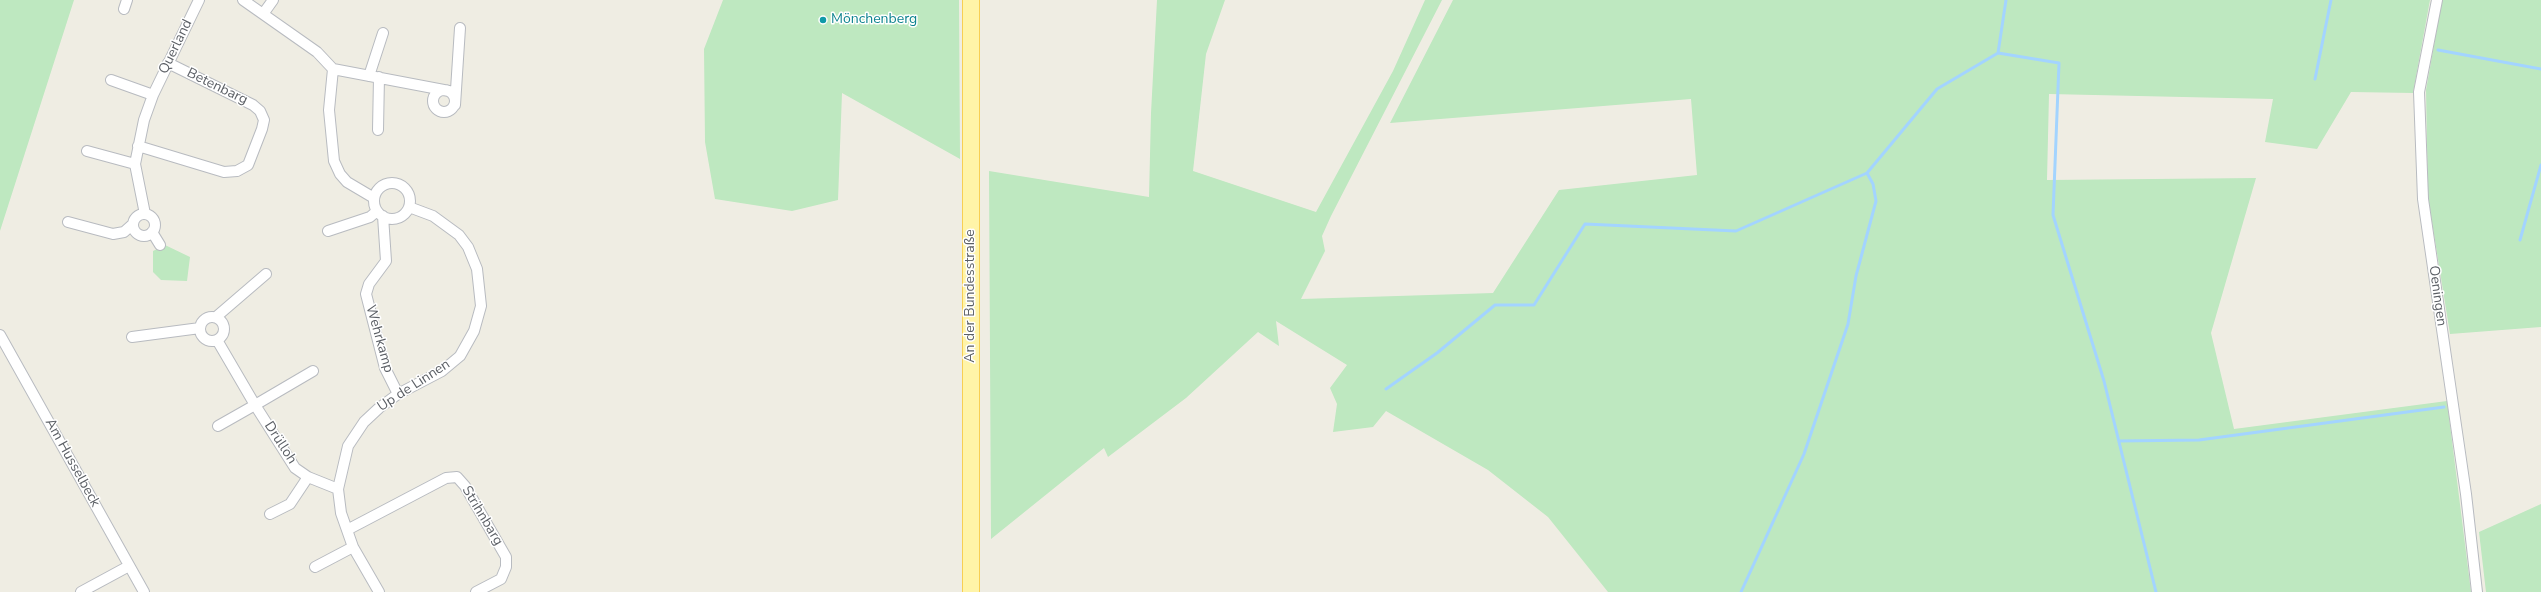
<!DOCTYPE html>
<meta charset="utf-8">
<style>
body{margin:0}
canvas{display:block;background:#efede3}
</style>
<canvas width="2541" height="592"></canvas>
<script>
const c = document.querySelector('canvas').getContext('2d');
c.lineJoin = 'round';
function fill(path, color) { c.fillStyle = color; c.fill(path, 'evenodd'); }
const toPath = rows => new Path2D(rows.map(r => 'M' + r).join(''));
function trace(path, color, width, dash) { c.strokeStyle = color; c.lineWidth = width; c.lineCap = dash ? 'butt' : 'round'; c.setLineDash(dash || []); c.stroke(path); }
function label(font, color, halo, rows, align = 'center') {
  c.font = font + ' "Nunito Sans",sans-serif'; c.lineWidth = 3; c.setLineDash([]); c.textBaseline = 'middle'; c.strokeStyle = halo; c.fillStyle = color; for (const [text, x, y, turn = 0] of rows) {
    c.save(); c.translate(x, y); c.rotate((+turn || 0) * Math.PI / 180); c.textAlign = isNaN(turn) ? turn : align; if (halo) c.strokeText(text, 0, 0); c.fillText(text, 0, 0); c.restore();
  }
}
const green = toPath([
 [0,0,74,0,0,231],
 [723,0,959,0,960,159,842,93,838,200,792,211,715,199,705,142,704,49],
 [1157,0,1225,0,1206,54,1193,171,1316,212,1393,71,1425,0,1442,0,1331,216,1322,236,1325,251,1301,299,1493,293,1559,190,1697,175,1691,99,1390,123,1453,0,2430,0,2413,93,2351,92,2317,149,2265,142,2273,99,2049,94,2047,180,2256,178,2211,333,2234,429,2447,401,2471,592,1608,592,1548,517,1488,470,1386,411,1373,427,1333,432,1337,404,1330,388,1347,365,1276,321,1279,346,1258,332,1186,398,1108,457,1104,448,991,539,989,171,1149,197,1151,113],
 [2442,0,2541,0,2541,327,2450,334,2428,197,2426,90],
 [165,245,190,257,187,281,161,280,153,272,153,251],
 [2541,504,2541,592,2486,592,2479,532]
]);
const stream = toPath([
 [2438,50,2541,69],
 [1998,53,2006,0],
 [2315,79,2331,0],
 [2520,240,2541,165],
 [1386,389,1437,353,1495,305,1534,305,1585,224,1736,231,1867,173,1937,89,1998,53,2059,63,2053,215,2104,381,2156,592],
 [2119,441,2199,440,2444,407],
 [1741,592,1804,454,1848,324,1856,276,1876,201,1873,184,1867,173]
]);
const street = toPath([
 [243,0,317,52,333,69,449,91],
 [2437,0,2419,92,2423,199,2466,494,2477,592],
 [124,9,127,0],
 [263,14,273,0],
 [333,69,329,110,334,161,340,174,347,182,374,198],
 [369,76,383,33],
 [111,80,153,95],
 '433 101a11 11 0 1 1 22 0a11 11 0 1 1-22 0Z',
 [455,105,460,28],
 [378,130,379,77],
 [138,146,224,172,237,171,248,165,262,129,264,120,260,111,253,105,168,63],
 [87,151,135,164],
 '374 201a18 18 0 1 1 36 0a18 18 0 1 1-36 0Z',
 [145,214,135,164,144,120,153,95,199,0],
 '133 225a11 11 0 1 1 22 0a11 11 0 1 1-22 0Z',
 [383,216,386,261,369,284,366,294,385,368,398,394],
 [68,222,113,234,124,232,133,224],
 [328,231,370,217,377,211],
 [152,232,160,245],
 [216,317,266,274],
 '200 329a12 12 0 1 1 24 0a12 12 0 1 1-24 0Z',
 [0,335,144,592],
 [132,337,200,328],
 [217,340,255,405,218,426],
 [308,477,295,468,255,405,313,371],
 [270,514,290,504,308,477,338,489],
 [347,530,446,478,457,477,465,486,506,557,506,567,501,579,476,592],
 [315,567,353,547],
 [81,592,129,566],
 [379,592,353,547,341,513,338,489,348,446,364,422,379,408,398,394,442,371,460,356,474,331,481,306,477,269,468,247,459,235,433,216,409,207]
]);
const primary = toPath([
 [971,0,971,592]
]);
const markers = [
 [823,20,4,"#0f9aa8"]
];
const cultureNames = [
 ["Mönchenberg",831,20]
];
const streetNames = [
 ["Querland",176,47,-64],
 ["Betenbarg",217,87,26],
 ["An der Bundesstraße",971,296,-90],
 ["Oeningen",2437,296,82],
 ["Wehrkamp",379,339,74],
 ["Up de Linnen",414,386,-33],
 ["Drülloh",280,443,57],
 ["Am Husselbeck",72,463,61],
 ["Strihnbarg",482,516,59]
];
fill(green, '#bee8c0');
trace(stream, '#a3d4ff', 3);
trace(street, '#b8bbc0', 12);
trace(primary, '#f8cf53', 18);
trace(street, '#fff', 10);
trace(primary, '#fff4a8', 16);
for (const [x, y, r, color] of markers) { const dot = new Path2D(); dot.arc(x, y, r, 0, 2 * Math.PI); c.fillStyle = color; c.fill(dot); trace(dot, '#fff', 1.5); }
label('14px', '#0d838f', '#fff', cultureNames, 'left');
label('14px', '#5b5f65', '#fff', streetNames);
</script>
